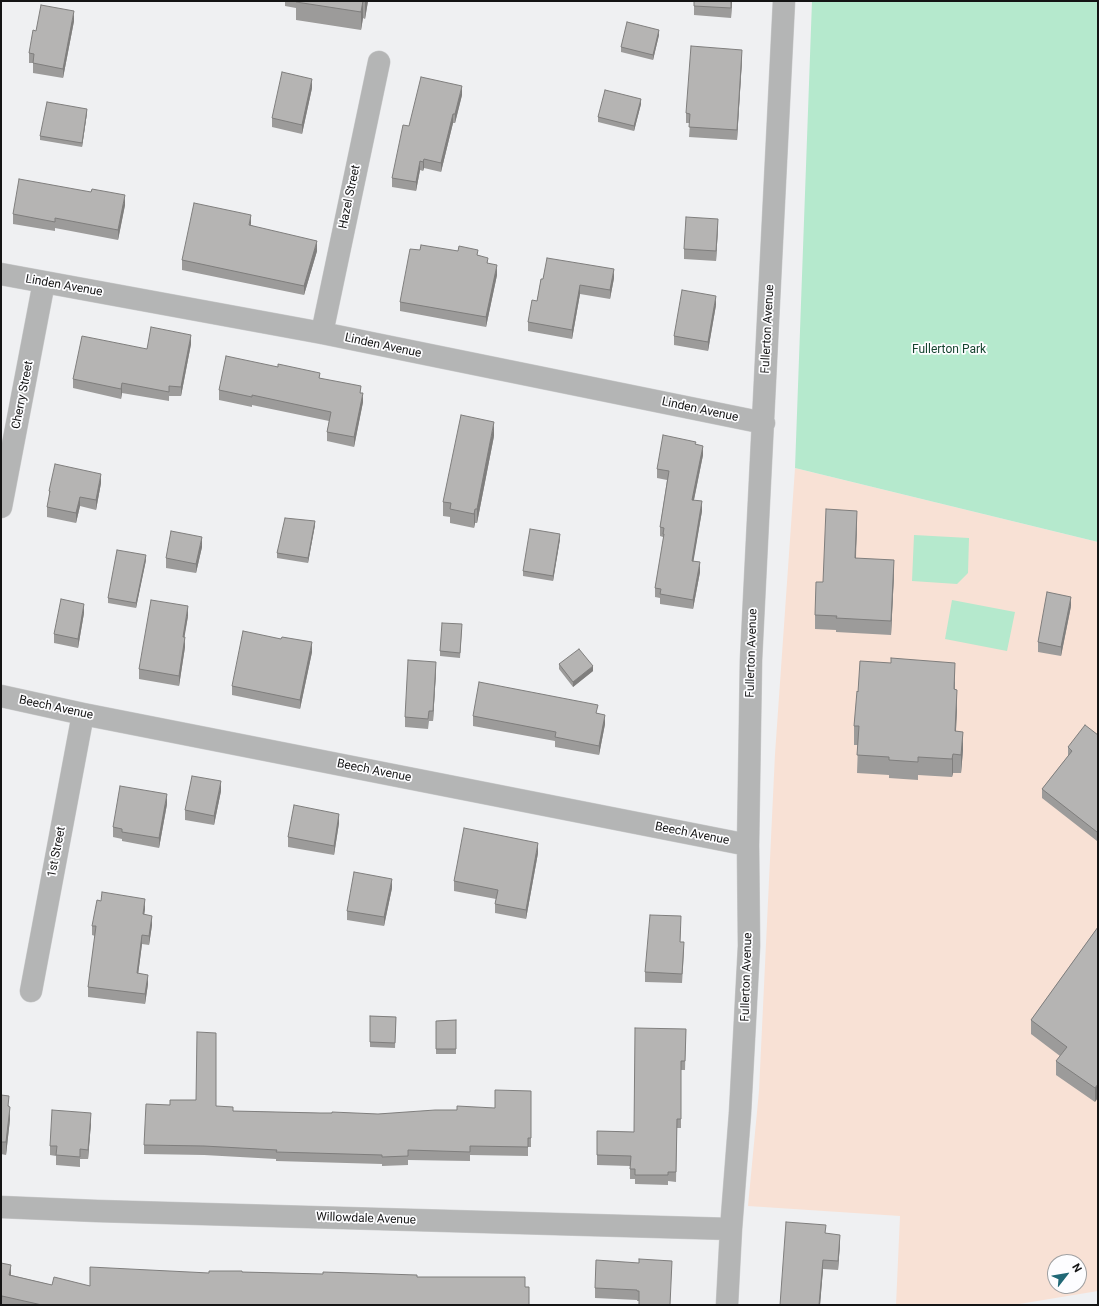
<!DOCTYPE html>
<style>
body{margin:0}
#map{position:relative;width:1099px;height:1306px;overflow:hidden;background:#eff0f2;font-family:Roboto,sans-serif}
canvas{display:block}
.frame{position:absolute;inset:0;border:2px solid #141414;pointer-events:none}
.north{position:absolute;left:1047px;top:1254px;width:40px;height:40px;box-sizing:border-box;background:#fdfdff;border:1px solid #a0a0a1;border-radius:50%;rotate:59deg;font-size:11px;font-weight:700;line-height:16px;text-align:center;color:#141414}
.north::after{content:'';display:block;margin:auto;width:14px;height:18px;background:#216876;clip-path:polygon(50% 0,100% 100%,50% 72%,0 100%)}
</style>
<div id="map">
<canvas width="1099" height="1306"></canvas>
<div class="frame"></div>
<div class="north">N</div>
</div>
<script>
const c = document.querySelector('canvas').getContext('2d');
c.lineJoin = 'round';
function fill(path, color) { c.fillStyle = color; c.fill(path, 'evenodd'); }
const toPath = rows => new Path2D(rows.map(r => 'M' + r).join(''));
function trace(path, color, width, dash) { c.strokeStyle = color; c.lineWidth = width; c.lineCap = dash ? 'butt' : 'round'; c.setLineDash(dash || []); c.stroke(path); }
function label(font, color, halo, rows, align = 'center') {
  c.font = font + ' Roboto,sans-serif'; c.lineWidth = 3.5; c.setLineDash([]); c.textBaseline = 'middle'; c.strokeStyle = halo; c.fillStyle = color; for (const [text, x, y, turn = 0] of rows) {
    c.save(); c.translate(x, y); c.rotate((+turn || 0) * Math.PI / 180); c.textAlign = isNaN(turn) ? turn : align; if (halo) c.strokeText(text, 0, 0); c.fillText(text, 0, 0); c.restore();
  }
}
const education = toPath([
 [795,468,1098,542,1098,1291,1013,1305,896,1305,900,1216,748,1206,759,1091,775,754],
 [1055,1262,1079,1262,1079,1286,1055,1286]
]);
const green = toPath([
 [812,1,1098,1,1098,542,795,468],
 [914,535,969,538,968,573,957,584,912,581],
 [952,600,1015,612,1007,651,945,639]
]);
const minor = toPath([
 [1,274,322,333,764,423],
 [322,333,379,62],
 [1,507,44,282],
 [1,696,83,714,748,845],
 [31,991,83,714],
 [1,1207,97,1211,731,1229],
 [727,1305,731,1229,740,1113,749,946,748,845,751,660,784,1]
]);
const wall = toPath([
 [285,1,368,1,365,19,363,18,361,30,296,20,296,8,285,6],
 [694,1,732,1,731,18,694,15],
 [74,21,63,78,33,73,33,63,29,63,29,53,36,31],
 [659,35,653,60,621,52,621,47],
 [742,60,737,140,689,137,690,123,686,123,686,113],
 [312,88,302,134,272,127,272,118],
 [462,95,455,123,453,123,441,172,424,168,423,171,420,170,416,191,392,187,392,178,409,126],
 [641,104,634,131,598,122,598,117],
 [87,113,82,147,40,140,40,136],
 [91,192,125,205,118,240,55,228,55,231,13,224,13,214],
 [251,225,317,251,304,295,182,270,182,260],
 [718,228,716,261,684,259,684,249],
 [420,250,478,255,488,263,497,275,486,327,400,311,400,302],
 [614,278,610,299,580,294,572,339,528,331,528,322,537,301,541,279],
 [716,305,708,351,674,345,674,336],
 [191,344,181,396,169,396,169,401,122,393,121,399,73,388,73,379,147,349],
 [320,378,361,393,363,402,354,447,327,441,327,432,329,421,252,405,252,407,219,400,219,390],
 [494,436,477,523,475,523,474,528,450,523,450,517,443,516,443,502],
 [696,444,703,455,694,500,702,511,693,561,700,572,693,609,660,604,660,598,655,597,655,588,663,544,663,537,660,536,660,527,667,480,657,478,657,469],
 [101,483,96,510,80,506,76,523,47,517,47,507,49,498,49,491],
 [315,525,308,563,277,558,277,553],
 [857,525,856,558,894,574,891,635,836,632,836,630,815,629,815,615,823,582],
 [560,539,553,581,523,576,523,571],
 [202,547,196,573,166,568,166,558],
 [146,560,136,608,108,603,108,598],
 [1071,606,1061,656,1038,652,1038,642],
 [84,613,78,648,54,643,54,634],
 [188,616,184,637,185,647,179,686,139,679,139,669],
 [462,629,460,658,440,656,440,651],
 [281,639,312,652,300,709,232,695,232,686],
 [559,664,593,671,573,687,559,669],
 [436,672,433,721,429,721,428,729,405,727,405,717],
 [955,682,954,689,957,708,956,731,963,750,961,773,953,773,952,777,918,775,918,780,889,778,889,775,857,773,858,745,854,745,854,726],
 [598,713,605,724,599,755,555,747,555,741,473,726,473,716],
 [1098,735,1098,840,1097,841,1042,798,1042,789,1068,756,1068,747],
 [221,791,214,825,185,820,185,810],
 [167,804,159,848,122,841,122,839,113,837,113,827],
 [339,823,334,855,288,847,288,837],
 [538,853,526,919,495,913,495,904,496,899,454,891,454,881],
 [392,888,384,926,347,920,347,911],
 [145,909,144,914,152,925,149,945,142,944,138,974,148,984,145,1004,88,997,88,987,95,936,92,935,92,926],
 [681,926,680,942,684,952,682,983,645,982,645,972],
 [1098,927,1095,1102,1056,1075,1056,1061,1060,1056,1031,1034,1031,1020],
 [370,1016,396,1017,395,1048,370,1047],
 [456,1020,456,1054,436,1054,436,1021],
 [686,1029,685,1070,681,1070,681,1128,677,1128,676,1182,668,1181,668,1185,635,1184,635,1179,630,1179,630,1166,597,1165,597,1131,634,1132],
 [531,1091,531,1147,528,1147,528,1156,470,1155,470,1161,408,1160,408,1165,382,1166,382,1164,276,1161,276,1159,204,1155,144,1154,144,1145,170,1105,196,1100,233,1111,320,1113,378,1114,495,1108],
 [1,1095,9,1106,10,1119,6,1155,1,1154],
 [91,1123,88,1159,80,1159,80,1167,56,1165,56,1156,50,1155,50,1146],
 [826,1233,840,1244,838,1270,823,1269,820,1305,780,1305],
 [1,1263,11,1274,11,1275,52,1285,90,1286,209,1273,242,1272,417,1277,525,1287,529,1305,1,1305],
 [672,1270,639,1301,637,1301,637,1300,595,1298,595,1288]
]);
const shadedWall = toPath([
 [363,1,363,18,361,30,361,12],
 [365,1,368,1,365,19],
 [731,1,732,1,731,18],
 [74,11,74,21,63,78,63,69],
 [659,30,659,35,653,60,653,55],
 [742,50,742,60,737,140,737,130],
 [312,79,312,88,302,134,302,125],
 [462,86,462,95,455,123,455,114],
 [641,99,641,104,634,131,634,126],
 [87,109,87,113,82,147,82,143],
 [453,114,453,123,441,172,441,163],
 [424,159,424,168,423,171,423,162],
 [420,161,420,170,416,191,416,182],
 [125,195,125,205,118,240,118,230],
 [251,215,251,224,249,234,249,225],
 [718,219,718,228,716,261,716,251],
 [317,241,317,251,304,295,304,286],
 [497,265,497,275,486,327,486,317],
 [614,269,614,278,610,299,610,290],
 [580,285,580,294,572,339,572,330],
 [716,296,716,305,708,351,708,342],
 [191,335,191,344,181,396,181,387],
 [122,383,122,393,121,399,121,389],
 [363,393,363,402,354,447,354,437],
 [494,422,494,436,477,523,477,509],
 [703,446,703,455,692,509,692,500],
 [101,474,101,483,96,510,96,500],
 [80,497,80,506,76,523,76,513],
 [702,501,702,511,692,570,692,561],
 [475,509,475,523,474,528,474,514],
 [857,511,857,525,855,572,855,558],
 [315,521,315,525,308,563,308,558],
 [560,534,560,539,553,581,553,576],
 [202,537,202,547,196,573,196,564],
 [146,555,146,560,136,608,136,603],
 [894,560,894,574,891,635,891,621],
 [700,562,700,572,693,609,693,600],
 [1071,597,1071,606,1061,656,1061,647],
 [84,604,84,613,78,648,78,639],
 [188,606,188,616,183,646,183,637],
 [185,637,185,647,179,686,179,676],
 [312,642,312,652,300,709,300,700],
 [436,662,436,672,433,721,433,711],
 [955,663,955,682,954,708,954,689],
 [593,666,593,671,573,687,573,682],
 [957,690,957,708,955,749,955,731],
 [605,715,605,724,599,755,599,746],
 [963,732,963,750,961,773,961,755],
 [953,754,953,773,952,777,952,759],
 [221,781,221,791,214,825,214,816],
 [167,794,167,804,159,848,159,838],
 [339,814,339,823,334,855,334,846],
 [1098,831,1098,840,1097,841,1097,832],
 [538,843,538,853,526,919,526,910],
 [392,879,392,888,384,926,384,917],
 [145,899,145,909,143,923,143,914],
 [152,916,152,925,149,945,149,936],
 [142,935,142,944,137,983,137,973],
 [148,975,148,984,145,1004,145,994],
 [1098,1084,1098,1098,1095,1102,1095,1088],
 [10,1107,10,1119,6,1155,6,1142],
 [91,1113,91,1123,88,1159,88,1150],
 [840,1235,840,1244,838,1270,838,1261],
 [823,1260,823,1269,820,1305,819,1305],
 [11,1265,11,1274,9,1284,9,1275],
 [2,1296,2,1305,1,1305,1,1300]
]);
const building = toPath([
 [296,1,363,1,361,12,296,2,296,1],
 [694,1,731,1,731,8,694,6,694,1],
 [41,5,74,11,63,69,33,63,34,54,29,53,33,30,36,31,41,5],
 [627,22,659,30,653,55,621,47,627,22],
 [691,46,742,50,737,130,689,127,690,114,686,113,691,46],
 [282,72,312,79,302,125,272,118,282,72],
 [421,77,462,86,455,114,453,114,441,163,424,159,423,162,420,161,416,182,392,178,403,125,409,126,421,77],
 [605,90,641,99,634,126,598,117,605,90],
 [47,102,87,109,82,143,40,136,47,102],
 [19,179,91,192,92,189,125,195,118,230,55,218,55,222,13,214,19,179],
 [194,203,251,215,249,225,317,241,304,286,182,260,194,203],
 [686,217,718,219,716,251,684,249,686,217],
 [421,245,458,251,459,246,478,250,477,255,488,258,487,263,497,265,486,317,400,302,410,249,420,250,421,245],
 [547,258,614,269,610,290,580,285,572,330,528,322,532,300,537,301,541,279,543,279,547,258],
 [682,290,716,296,708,342,674,336,682,290],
 [151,327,191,335,181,387,169,386,169,392,122,383,121,389,73,379,82,336,147,349,151,327],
 [226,356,278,367,278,364,320,373,319,378,361,386,360,393,363,393,354,437,327,432,331,412,252,395,252,397,219,390,226,356],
 [461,415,494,422,477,509,475,509,474,514,450,509,451,503,443,502,461,415],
 [663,435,696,442,695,444,703,446,692,500,702,501,692,561,700,562,693,600,660,594,661,589,655,588,664,534,663,534,664,528,660,527,669,471,657,469,663,435],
 [55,464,101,474,96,500,80,497,76,513,47,507,50,491,49,491,55,464],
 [826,509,857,511,855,558,894,560,891,621,836,618,837,616,815,615,816,582,823,582,826,509],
 [285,518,315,521,308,558,277,553,285,518],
 [530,529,560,534,553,576,523,571,530,529],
 [171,531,202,537,196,564,166,558,171,531],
 [117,550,146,555,136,603,108,598,117,550],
 [1047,592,1071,597,1061,647,1038,642,1047,592],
 [61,599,84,604,78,639,54,634,61,599],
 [151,600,188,606,183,637,185,637,179,676,139,669,151,600],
 [442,623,462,624,460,653,440,651,442,623],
 [243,631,281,639,282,637,312,642,300,700,232,686,243,631],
 [579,649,593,666,573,682,559,664,579,649],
 [891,658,955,663,954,689,957,690,955,731,963,732,961,755,953,754,952,759,918,757,918,762,889,760,889,757,857,755,859,726,854,726,857,691,858,692,860,661,891,663,891,658],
 [408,660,436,662,433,711,429,711,428,719,405,717,408,660],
 [479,682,598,705,596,713,605,715,599,746,555,737,556,732,473,716,479,682],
 [1085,725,1098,735,1098,831,1097,832,1042,789,1072,751,1068,747,1085,725],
 [192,776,221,781,214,816,185,810,192,776],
 [120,786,167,794,159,838,122,832,122,829,113,827,120,786],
 [294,805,339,814,334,846,288,837,294,805],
 [464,828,538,843,526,910,495,904,498,890,454,881,464,828],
 [354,872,392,879,384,917,347,911,354,872],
 [102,892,145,899,143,914,152,916,149,936,142,935,137,973,148,975,145,994,88,987,96,926,92,926,97,900,101,901,102,892],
 [650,915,681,916,680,942,684,942,682,974,645,972,650,915],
 [1098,927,1098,1084,1095,1088,1056,1061,1067,1047,1031,1020,1098,927],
 [370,1016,396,1017,395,1043,370,1042,370,1016],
 [456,1020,456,1049,436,1049,436,1021,456,1020],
 [635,1028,686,1029,685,1061,681,1061,681,1119,677,1119,676,1172,668,1172,668,1175,635,1175,635,1169,630,1169,631,1156,597,1155,597,1131,634,1132,635,1028],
 [197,1032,216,1033,216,1106,233,1107,233,1111,320,1113,332,1113,332,1112,378,1114,435,1110,457,1110,457,1106,495,1108,495,1090,531,1091,531,1138,528,1138,528,1147,470,1146,470,1152,408,1150,408,1156,382,1157,382,1155,276,1152,277,1150,204,1146,144,1145,146,1104,170,1105,170,1100,196,1100,197,1032],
 [1,1095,9,1096,8,1106,10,1107,6,1142,1,1142,1,1095],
 [52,1110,91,1113,88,1150,80,1149,80,1157,56,1155,57,1146,50,1146,52,1110],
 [786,1222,826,1225,825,1233,840,1235,838,1261,823,1260,819,1305,780,1305,786,1222],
 [639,1259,672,1261,670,1305,639,1305,639,1291,637,1291,637,1290,595,1288,596,1260,639,1263,639,1259],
 [1,1263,11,1265,9,1275,52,1285,54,1277,90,1286,90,1267,209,1273,209,1271,242,1271,242,1272,323,1274,323,1272,417,1275,417,1277,525,1277,525,1287,529,1287,529,1305,42,1305,2,1296,1,1300,1,1263]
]);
const streetNames = [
 ["Hazel Street",350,197,-78],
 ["Linden Avenue",64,286,10],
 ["Fullerton Avenue",768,329,-87],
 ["Linden Avenue",383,346,12],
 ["Cherry Street",23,395,-79],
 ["Linden Avenue",700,410,12],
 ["Fullerton Avenue",752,653,-88],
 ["Beech Avenue",56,708,12],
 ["Beech Avenue",374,771,11],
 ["Beech Avenue",692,834,11],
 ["1st Street",57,852,-79],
 ["Fullerton Avenue",747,977,-88],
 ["Willowdale Avenue",366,1219,2]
];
const parkNames = [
 ["Fullerton Park",949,350]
];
fill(education, '#f8e1d5');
fill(green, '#b5e9cd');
trace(minor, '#cccdce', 23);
trace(minor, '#b4b5b5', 22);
fill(wall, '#9c9b9a');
fill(shadedWall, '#7f7e7d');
fill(building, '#b5b4b3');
trace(building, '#7f7e7d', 1);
label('12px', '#141414', '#fdfdff', streetNames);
label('12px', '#164530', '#fdfdff', parkNames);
</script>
